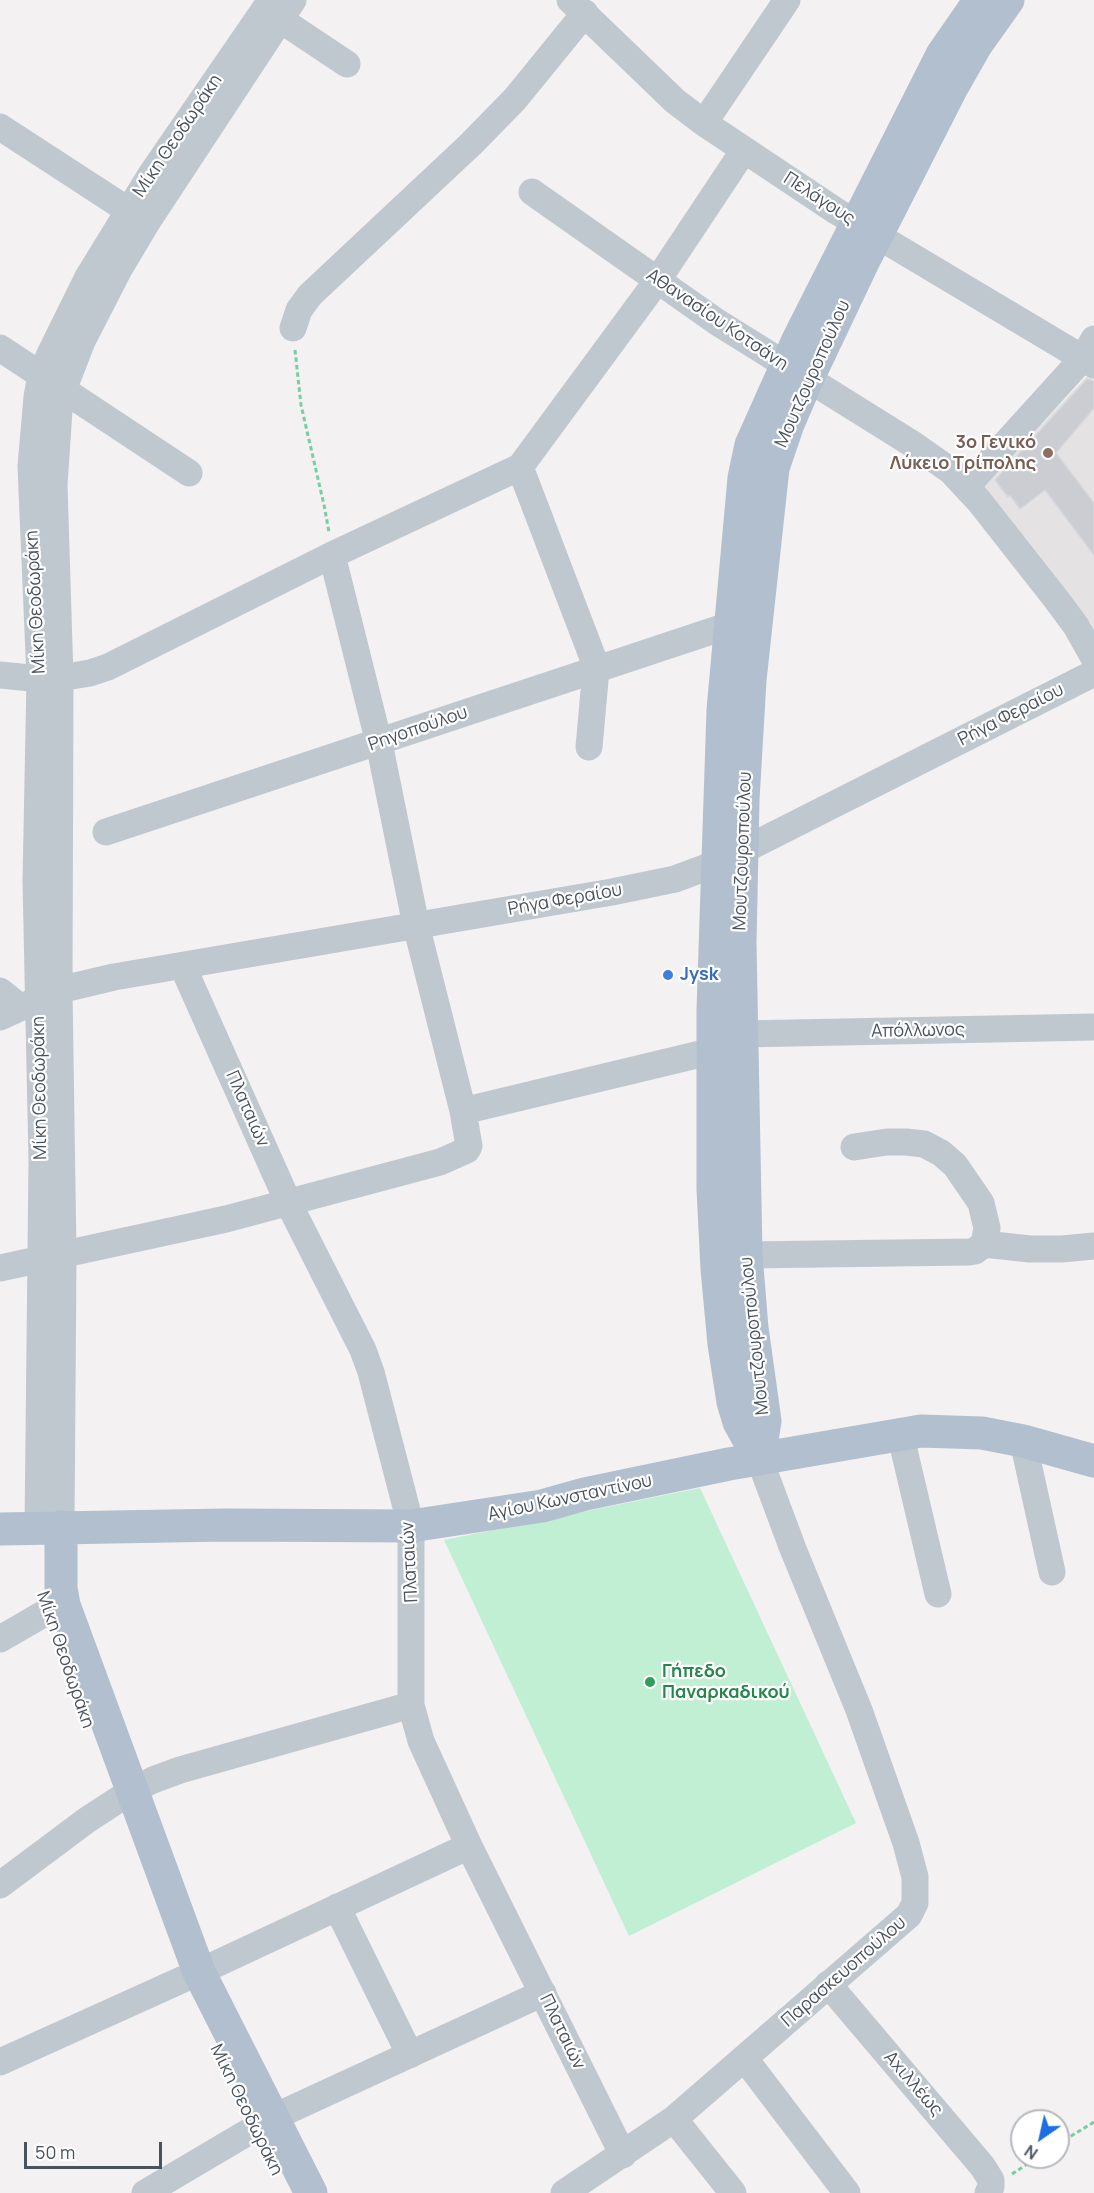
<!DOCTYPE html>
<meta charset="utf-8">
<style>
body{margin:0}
#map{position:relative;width:1094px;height:2193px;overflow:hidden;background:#f3f1f1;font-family:Manrope,sans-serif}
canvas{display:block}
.north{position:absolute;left:1010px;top:2109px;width:60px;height:60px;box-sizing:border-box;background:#fff;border:2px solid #b6babf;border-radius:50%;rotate:214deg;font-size:16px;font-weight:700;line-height:24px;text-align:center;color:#49535e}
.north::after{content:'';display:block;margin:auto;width:21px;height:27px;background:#1c6fe2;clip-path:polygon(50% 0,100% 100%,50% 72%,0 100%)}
.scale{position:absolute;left:24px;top:2142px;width:138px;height:27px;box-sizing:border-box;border:3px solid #49535e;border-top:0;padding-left:8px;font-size:18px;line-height:21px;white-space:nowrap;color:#49535e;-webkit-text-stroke:4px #fff;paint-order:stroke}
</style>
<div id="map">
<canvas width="1094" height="2193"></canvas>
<div class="north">N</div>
<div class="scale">50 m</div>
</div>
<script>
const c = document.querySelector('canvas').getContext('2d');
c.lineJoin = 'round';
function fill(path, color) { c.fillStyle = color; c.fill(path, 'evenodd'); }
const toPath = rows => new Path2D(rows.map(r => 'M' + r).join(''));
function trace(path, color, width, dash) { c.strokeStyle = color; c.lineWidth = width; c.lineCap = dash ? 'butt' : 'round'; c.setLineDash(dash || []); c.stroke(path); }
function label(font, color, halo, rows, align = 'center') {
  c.font = font + ' Manrope,sans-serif'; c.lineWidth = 4.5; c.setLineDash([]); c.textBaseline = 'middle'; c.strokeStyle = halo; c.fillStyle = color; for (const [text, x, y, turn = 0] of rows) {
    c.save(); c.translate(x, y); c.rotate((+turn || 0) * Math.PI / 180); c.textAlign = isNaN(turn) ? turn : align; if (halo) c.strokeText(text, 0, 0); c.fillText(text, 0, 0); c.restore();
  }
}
const education = toPath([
 [1090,373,1094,376,1094,632,983,486]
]);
const green = toPath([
 [700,1488,856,1823,629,1936,444,1540]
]);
const building = toPath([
 [1087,379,1094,381,1094,408,1056,453,1094,503,1094,555,1045,490,1020,509,1010,495,1008,497,995,480,1087,379]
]);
const path = toPath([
 [295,350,301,405,324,505,329,532],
 [1058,2144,1094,2122],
 [1012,2174,1038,2157]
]);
const minor = toPath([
 [570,0,675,101,704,123,836,211,1094,365],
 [266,10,347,64],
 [704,123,787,0],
 [0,127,143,220],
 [532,192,717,322,914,445,951,471,979,501,1056,599,1076,626,1094,658],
 [293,328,299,310,310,295,471,144,515,99,585,13],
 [0,348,189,473],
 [520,467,593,658,596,669,589,747],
 [967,486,1083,358,1094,339],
 [0,675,40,679,60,678,90,673,108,667,332,555],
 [106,832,730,625],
 [183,967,288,1202,363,1350,371,1372,411,1526,411,1705,421,1741,469,1846,623,2155],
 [0,991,20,1007],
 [0,1017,59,990,114,977,612,892,675,879,718,863,1094,673],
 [463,1111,713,1051,742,1034,1094,1027],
 [984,1244,1030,1249,1062,1249,1094,1246],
 [746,1255,969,1252,975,1251,984,1244,987,1228,981,1203,955,1165,941,1153,924,1144,906,1142,887,1142,854,1147],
 [0,1268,226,1219,440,1162,467,1150,469,1146,463,1111,416,925,379,743,332,555,520,467,657,281,744,150],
 [900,1433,938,1594],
 [1023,1441,1052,1572],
 [61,1527,63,1254,59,990,60,678,54,485,59,410,63,390,82,341,119,269,147,222,293,0],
 [38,1528,42,1160,36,881,40,679,31,466,37,397,41,375,50,354,88,277,150,176,271,0],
 [0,1639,45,1613],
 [0,1885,87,1820,133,1790,153,1780,180,1770,411,1705],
 [337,1907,410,2055],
 [828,1984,983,2167,991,2180,991,2187,988,2193],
 [745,2059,847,2193],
 [0,2062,199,1972,469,1846],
 [674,2119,733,2193],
 [145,2193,272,2118,543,1993],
 [564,2193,674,2119,909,1915,915,1903,915,1877,906,1843,859,1710,793,1549,759,1458]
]);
const major = toPath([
 [759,1458,739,1422,733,1402,724,1344,717,1269,713,1189,713,1010,723,710,744,478,751,445,798,340,942,55,980,0],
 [759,1458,765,1421,752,1328,746,1255,740,943,743,800,750,680,773,468,788,424,807,380,864,260,952,87,976,45,1008,0],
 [61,1527,61,1588,64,1605,199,1972,311,2193],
 [0,1529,226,1525,411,1526,542,1506,585,1494,729,1464,921,1431,982,1433,1023,1441,1094,1461]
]);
const markers = [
 [1048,453,6,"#8d6e63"],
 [668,975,6,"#3f7fe0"],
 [650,1682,6,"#2e9e5b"]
];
const streetNames = [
 ["Μίκη Θεοδωράκη",178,136,-56],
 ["Πελάγους",819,199,33],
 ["Αθανασίου Κοτσάνη",717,320,34],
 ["Μουτζουροπούλου",813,374,-66],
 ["Μίκη Θεοδωράκη",36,602,-93],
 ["Ρήγα Φεραίου",1011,715,-27],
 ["Ρηγοπούλου",418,729,-19],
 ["Μουτζουροπούλου",743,851,-88],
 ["Ρήγα Φεραίου",565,900,-10],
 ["Απόλλωνος",918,1031,-1],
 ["Μίκη Θεοδωράκη",40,1088,-91],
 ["Πλαταιών",247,1109,66],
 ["Μουτζουροπούλου",755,1336,-96],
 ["Αγίου Κωνσταντίνου",570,1498,-12],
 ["Πλαταιών",410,1562,-93],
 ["Μίκη Θεοδωράκη",65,1660,71],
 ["Παρασκευοπούλου",844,1972,-41],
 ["Πλαταιών",562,2032,64],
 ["Αχιλλέως",913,2084,49],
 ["Μίκη Θεοδωράκη",246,2110,64]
];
const educationNames = [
 ["3ο Γενικό",1036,443],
 ["Λύκειο Τρίπολης",1036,464]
];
const shopNames = [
 ["Jysk",680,975]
];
const leisureNames = [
 ["Γήπεδο",662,1672],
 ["Παναρκαδικού",662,1693]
];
fill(education, '#e4e2e3');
fill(green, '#c1efd3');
fill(building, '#cbcdd3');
trace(building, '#d5d7dc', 1.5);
trace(path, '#79cda5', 3, [4.5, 3]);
trace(minor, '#bfc8cf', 27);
trace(major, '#b1bfcf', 33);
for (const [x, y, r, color] of markers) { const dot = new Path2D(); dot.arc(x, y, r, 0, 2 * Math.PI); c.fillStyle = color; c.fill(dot); trace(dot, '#fff', 2); }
label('18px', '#49535e', '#fff', streetNames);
label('bold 18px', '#785e54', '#fff', educationNames, 'right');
label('bold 18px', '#366cbe', '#fff', shopNames, 'left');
label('bold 18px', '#27864d', '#fff', leisureNames, 'left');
</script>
